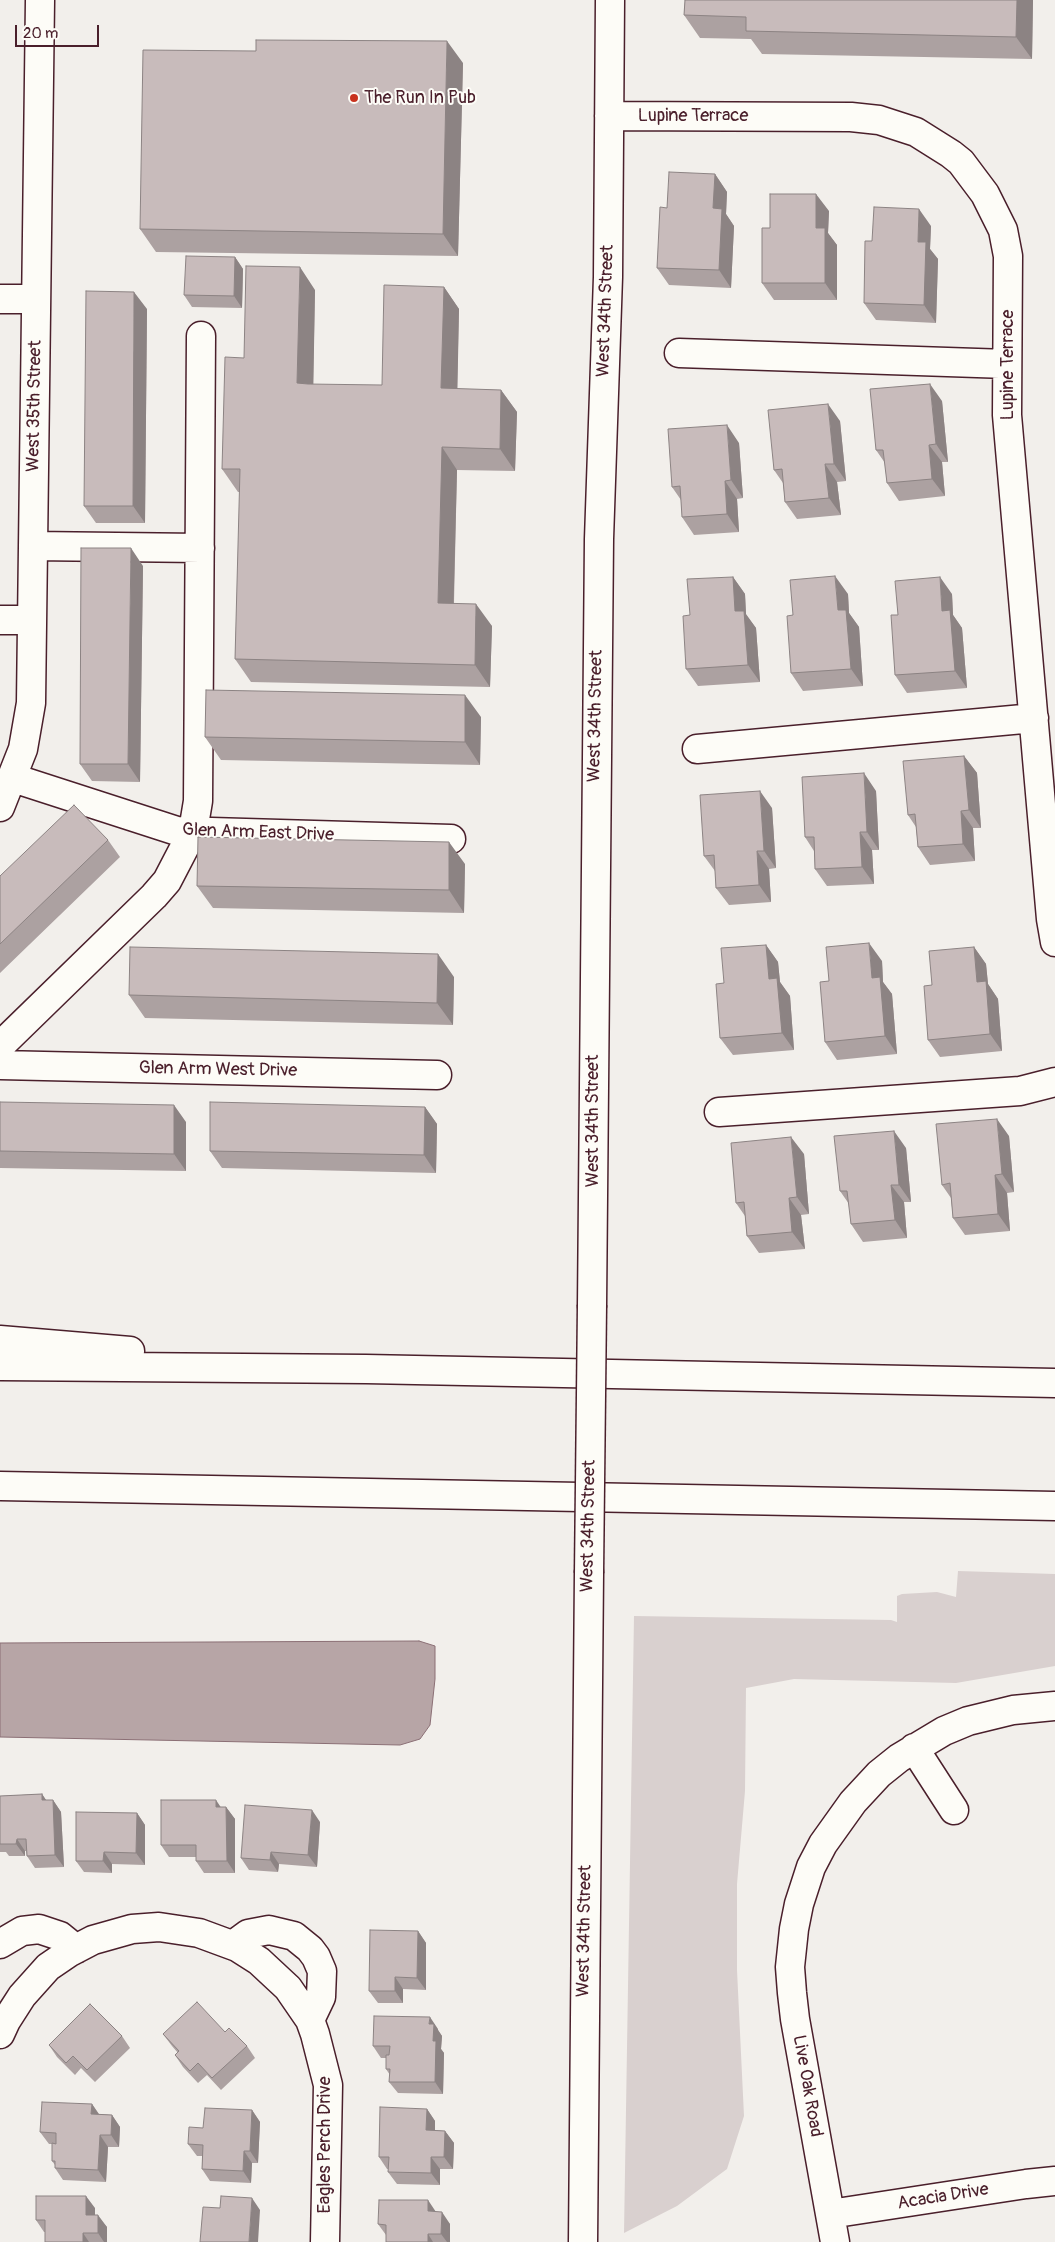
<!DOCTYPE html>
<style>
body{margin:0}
#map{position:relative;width:1055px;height:2242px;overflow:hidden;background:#f2efeb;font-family:Pangolin,sans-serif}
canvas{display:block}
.scale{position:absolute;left:15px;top:25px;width:84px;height:22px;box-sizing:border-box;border:2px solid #4a1f2b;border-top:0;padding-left:6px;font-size:15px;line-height:18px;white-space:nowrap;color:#4a1f2b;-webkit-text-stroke:4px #fdfcf7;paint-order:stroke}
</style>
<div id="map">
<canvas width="1055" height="2242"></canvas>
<div class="scale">20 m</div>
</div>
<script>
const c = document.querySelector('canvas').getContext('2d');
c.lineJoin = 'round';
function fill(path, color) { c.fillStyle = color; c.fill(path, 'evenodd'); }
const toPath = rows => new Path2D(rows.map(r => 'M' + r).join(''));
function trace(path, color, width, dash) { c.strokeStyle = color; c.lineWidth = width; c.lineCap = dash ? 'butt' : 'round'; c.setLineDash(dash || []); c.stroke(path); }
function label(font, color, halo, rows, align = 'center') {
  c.font = font + ' Pangolin,sans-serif'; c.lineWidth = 4; c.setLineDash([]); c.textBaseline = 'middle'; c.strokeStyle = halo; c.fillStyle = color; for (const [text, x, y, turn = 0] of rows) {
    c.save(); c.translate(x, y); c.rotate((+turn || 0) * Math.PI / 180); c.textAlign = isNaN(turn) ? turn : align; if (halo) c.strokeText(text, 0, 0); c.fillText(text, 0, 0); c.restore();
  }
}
const green = toPath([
 [958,1571,1055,1574,1055,1666,956,1683,794,1679,746,1688,745,1791,737,1884,737,1970,744,2116,727,2169,677,2206,624,2233,634,1616,891,1620,897,1622,897,1596,902,1594,937,1592,956,1597]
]);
const water = toPath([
 [419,1641,435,1646,435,1679,430,1725,420,1739,400,1745,0,1737,0,1643,419,1641]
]);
const minor = toPath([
 [609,116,851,117,879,120,916,132,951,154,961,162,985,194,1003,230,1008,256,1007,415,1051,919,1055,942],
 [0,299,36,299],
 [679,353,1007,364],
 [33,546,200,548],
 [0,620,32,620],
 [697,749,1034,718],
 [13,778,177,831,451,839],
 [0,807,23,749,31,703,40,0],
 [0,1046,154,896,167,881,193,831,198,801,201,336],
 [0,1065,437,1075],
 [719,1112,1020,1091,1055,1082],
 [592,1305,599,539,608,277,610,0],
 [914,1748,954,1810],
 [0,1944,22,1931,39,1929,60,1936,76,1949],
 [233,1945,248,1934,269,1930,294,1936,310,1949,316,1957,322,1971,321,1997,310,2020],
 [0,2034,6,2021,22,1996,48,1967,70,1952,93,1940,132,1929,159,1927,199,1933,237,1947,259,1961,288,1988,310,2020,315,2034,328,2085,325,2242],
 [830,2214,1026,2184,1055,2181],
 [583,2242,589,1573],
 [835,2242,795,2019,792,1993,790,1967,794,1929,799,1904,811,1867,823,1844,853,1802,879,1774,899,1758,944,1731,968,1721,1013,1710,1055,1706]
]);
const highway = toPath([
 [0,1340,130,1351],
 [0,1366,366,1369,1055,1383],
 [0,1486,1055,1506]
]);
const minorBridge = toPath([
 [589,1573,592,1305]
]);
const wall = toPath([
 [685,0,1033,0,1032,59,762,54,751,39,700,38,684,15],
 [463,63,458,256,156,252,140,229],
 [715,174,727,192,726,214,734,226,731,288,669,285,657,268,667,208],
 [829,211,828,233,837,245,837,300,774,300,762,283,770,228],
 [931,226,930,249,938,259,936,323,876,320,864,303,872,241],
 [235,257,243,269,242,308,192,307,184,295],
 [444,287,459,309,457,389,501,390,517,412,515,471,457,470,454,603,492,626,490,687,251,682,235,659,240,492,238,492,222,469,244,358,315,290,313,385,382,385],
 [147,309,145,523,96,523,84,506],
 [942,401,948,462,942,462,945,496,899,501,887,483,885,463,876,450],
 [840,421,846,481,837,482,841,515,797,519,785,502,783,483,774,470],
 [739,443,743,498,737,499,739,532,694,535,682,517,681,500,672,487],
 [143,566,140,782,92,781,80,764],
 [733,577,745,594,746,615,756,628,760,682,698,686,686,669,690,615],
 [848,594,849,613,859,627,863,686,803,691,791,673,793,615],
 [952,594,953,615,962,628,967,688,907,693,895,675,898,615],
 [481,717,480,765,221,760,205,737],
 [964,756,977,773,981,828,973,828,975,861,930,865,918,847,916,827,908,815],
 [876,791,879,850,872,850,874,884,827,886,815,869,814,851,805,837],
 [772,808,776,868,769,869,771,902,729,905,716,888,715,871,704,856],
 [108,840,120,857,0,973,0,876],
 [465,864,464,913,213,908,197,886],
 [766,945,778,962,780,982,790,996,794,1050,733,1055,720,1038,724,983],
 [974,947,986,964,988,984,998,999,1002,1051,940,1057,928,1040,932,985],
 [882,961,883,982,892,994,897,1054,837,1060,825,1042,829,981],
 [454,977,453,1025,145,1018,129,995],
 [0,1102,186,1122,186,1171,0,1168],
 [425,1107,437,1124,436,1173,222,1168,210,1151],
 [1009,1136,1014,1192,1007,1193,1010,1231,965,1235,953,1218,951,1198,942,1185],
 [906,1148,911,1202,904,1202,907,1238,863,1242,851,1224,849,1204,840,1191],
 [804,1154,809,1214,801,1215,805,1249,759,1253,747,1236,745,1216,736,1203],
 [42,1794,46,1800,53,1800,61,1812,64,1867,35,1868,27,1856,26,1851,25,1851,25,1856,9,1856,6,1852,0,1852,0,1796],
 [221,1807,226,1807,235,1819,235,1873,204,1873,196,1861,196,1857,169,1857,161,1845],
 [137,1813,145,1825,145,1865,112,1864,112,1873,84,1872,76,1861],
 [320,1822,317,1867,279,1864,278,1872,249,1870,241,1858],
 [418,1931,426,1943,426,1990,403,1989,403,2003,378,2003,369,1991],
 [438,2029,438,2030,442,2036,441,2049,444,2053,443,2094,398,2093,389,2082,390,2075,386,2069,386,2058,381,2058,373,2046],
 [225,2032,247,2046,255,2058,221,2090,207,2075,198,2083,183,2067,175,2055,178,2053,172,2046,163,2034],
 [122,2036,130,2048,95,2082,81,2068,75,2075,57,2057,49,2045],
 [92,2104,99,2114,112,2115,120,2127,119,2147,108,2147,106,2182,63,2180,55,2168,55,2165,52,2161,52,2144,49,2144,40,2132],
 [427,2109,435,2121,435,2130,445,2131,454,2143,453,2169,440,2169,440,2185,397,2184,388,2172,388,2169,387,2169,379,2157],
 [252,2110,260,2122,258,2163,252,2163,251,2183,210,2181,202,2169,202,2156,197,2156,188,2144,203,2128],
 [95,2208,95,2215,107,2227,107,2242,45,2242,45,2232,44,2232,36,2220],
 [436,2212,450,2224,450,2242,386,2242,386,2235,378,2224]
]);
const shadedWall = toPath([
 [1017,0,1033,0,1032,59,1016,37],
 [447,41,463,63,458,256,443,234],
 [715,174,727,192,726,214,734,226,731,288,719,270,713,208],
 [816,194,829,211,828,233,837,245,837,300,825,283,816,228],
 [919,209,931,226,930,249,938,259,936,323,924,305,918,242],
 [235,257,243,269,242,308,234,296],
 [300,267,315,290,313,405,297,383],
 [444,287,459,309,457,410,441,388],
 [134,292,147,309,145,523,133,506],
 [930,384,942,401,948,462,936,444],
 [501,390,517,412,515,471,500,449],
 [828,404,840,421,846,481,834,464],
 [727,425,739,443,743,498,731,480],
 [929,445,942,462,945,496,932,479],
 [442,447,457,470,453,625,438,603],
 [825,464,837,482,841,515,829,498],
 [725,481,737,499,739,532,727,514],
 [131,548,143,566,140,782,128,764],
 [835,576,848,594,849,613,859,627,863,686,851,669,838,610],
 [733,577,745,594,746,614,756,628,760,682,748,665,735,611],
 [940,577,952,594,953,615,962,628,967,688,955,671,942,611],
 [476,604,492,626,490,687,475,665],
 [465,695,481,717,480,765,465,742],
 [964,756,977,773,981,828,969,810],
 [864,773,876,791,879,850,867,832],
 [760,791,772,808,776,868,764,851],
 [961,811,973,828,975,861,963,844],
 [860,832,872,850,874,884,862,867],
 [449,842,465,864,464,913,449,890],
 [757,851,769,869,771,902,759,885],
 [869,943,882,961,883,982,892,994,897,1054,885,1036,872,978],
 [766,945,778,962,780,982,790,996,794,1050,782,1033,769,979],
 [974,947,986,964,988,984,998,999,1002,1051,990,1034,977,982],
 [438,954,454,977,453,1025,437,1003],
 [174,1105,186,1122,186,1171,174,1154],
 [425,1107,437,1124,436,1173,424,1155],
 [997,1119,1009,1136,1014,1192,1002,1174],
 [894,1131,906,1148,911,1202,899,1185],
 [791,1137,804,1154,809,1214,797,1197],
 [995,1175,1007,1193,1010,1231,998,1214],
 [891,1185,904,1202,907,1238,895,1220],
 [789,1198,801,1215,805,1249,792,1232],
 [42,1794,50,1806,42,1800],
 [53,1800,61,1812,64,1867,55,1855],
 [216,1800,224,1812,216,1807],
 [226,1807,235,1819,235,1873,227,1861],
 [312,1810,320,1822,317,1867,308,1855],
 [137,1813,145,1825,145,1865,136,1853],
 [17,1839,25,1851,25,1856,16,1844],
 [104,1852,112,1864,112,1873,103,1861],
 [271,1852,279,1864,278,1872,270,1860],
 [418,1931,426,1943,426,1990,417,1978],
 [395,1977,403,1989,403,2003,395,1991],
 [430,2017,438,2029,438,2030,442,2036,441,2049,444,2053,443,2094,435,2082,433,2041,429,2024],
 [92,2104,100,2116,91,2114],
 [427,2109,435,2121,435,2142,426,2130],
 [252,2110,260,2122,258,2163,250,2151],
 [112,2115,120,2127,119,2147,111,2135],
 [445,2131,454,2143,453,2169,444,2157],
 [100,2135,108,2147,106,2182,98,2170],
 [244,2151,252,2163,251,2183,243,2171],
 [431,2157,440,2169,440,2185,431,2173],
 [86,2196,95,2208,95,2227,86,2215],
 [252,2198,260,2210,258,2242,249,2242],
 [428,2200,436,2212,428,2211],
 [442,2212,450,2224,450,2242,447,2242,441,2234],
 [98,2215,107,2227,107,2242,104,2242,98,2233],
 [83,2233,89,2242,83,2242],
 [428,2234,433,2242,428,2242]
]);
const building = toPath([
 [685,0,1017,0,1016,37,746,31,746,17,684,15,685,0],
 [256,40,447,41,443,234,140,229,143,50,256,51,256,40],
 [669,172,715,174,713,208,722,209,719,270,657,268,660,207,667,208,669,172],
 [770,194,816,194,816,228,825,228,825,283,762,283,762,228,770,228,770,194],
 [874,207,919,209,918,242,926,242,924,305,864,303,865,241,872,241,874,207],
 [186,256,235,257,234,296,184,295,186,256],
 [246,266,300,267,297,383,308,384,382,385,384,285,444,287,441,388,501,390,500,449,442,447,438,603,476,604,475,665,235,659,240,469,222,469,225,357,244,358,246,266],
 [86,291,134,292,133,506,84,506,86,291],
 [930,384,936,444,929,445,932,479,887,483,883,450,876,450,870,389,930,384],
 [828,404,834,464,825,464,829,498,785,502,782,469,774,470,768,410,828,404],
 [727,425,731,480,725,481,727,514,682,517,680,486,672,487,668,429,727,425],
 [81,548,131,548,128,764,80,764,81,548],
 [835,576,838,610,846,610,851,669,791,673,787,616,793,615,790,580,835,576],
 [733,577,735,611,744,611,748,665,686,669,683,616,690,615,687,579,733,577],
 [940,577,942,611,950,610,955,671,895,675,891,615,898,615,895,581,940,577],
 [206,690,465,695,465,742,205,737,206,690],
 [964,756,969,810,961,811,963,844,918,847,915,814,908,815,903,761,964,756],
 [864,773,867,832,860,832,862,867,815,869,814,837,805,837,802,777,864,773],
 [760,791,764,851,757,851,759,885,716,888,714,855,704,856,700,795,760,791],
 [74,805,108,840,0,944,0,876,74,805],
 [198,837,449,842,449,890,197,886,198,837],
 [869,943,872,978,880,977,885,1036,825,1042,820,982,829,981,826,947,869,943],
 [766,945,769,979,777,978,782,1033,720,1038,716,984,724,983,721,948,766,945],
 [130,947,438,954,437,1003,129,995,130,947],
 [974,947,977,982,986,981,990,1034,928,1040,924,986,932,985,929,951,974,947],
 [0,1102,174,1105,174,1154,0,1151,0,1102],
 [210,1102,425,1107,424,1155,210,1151,210,1102],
 [997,1119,1002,1174,995,1175,998,1214,953,1218,950,1183,942,1185,936,1124,997,1119],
 [894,1131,899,1185,891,1185,895,1220,851,1224,847,1191,840,1191,834,1136,894,1131],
 [791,1137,797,1197,789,1198,792,1232,747,1236,744,1202,736,1203,731,1143,791,1137],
 [42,1794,42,1800,53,1800,55,1855,27,1856,26,1839,17,1839,16,1844,0,1844,0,1796,42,1794],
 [161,1800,216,1800,216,1807,226,1807,227,1861,196,1861,196,1845,161,1845,161,1800],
 [245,1805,312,1810,308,1855,271,1852,270,1860,241,1858,245,1805],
 [76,1812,137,1813,136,1853,104,1852,103,1861,76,1861,76,1812],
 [370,1930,418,1931,417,1978,395,1977,395,1991,369,1991,370,1930],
 [197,2002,225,2032,229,2028,247,2046,212,2078,198,2063,190,2071,175,2055,179,2051,163,2034,197,2002],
 [90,2004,122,2036,87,2070,73,2056,66,2063,49,2045,90,2004],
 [374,2016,430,2017,429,2024,434,2024,433,2041,436,2041,435,2082,389,2082,390,2069,386,2069,386,2055,389,2055,390,2046,373,2046,374,2016],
 [42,2102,92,2104,91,2114,112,2115,111,2135,100,2135,98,2170,55,2168,55,2161,52,2161,52,2143,56,2144,56,2133,40,2132,42,2102],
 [380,2107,427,2109,426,2130,445,2131,444,2157,431,2157,431,2173,388,2172,389,2157,379,2157,380,2107],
 [205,2108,252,2110,250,2151,244,2151,243,2171,202,2169,203,2145,188,2144,189,2127,203,2128,205,2108],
 [36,2196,86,2196,86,2215,98,2215,98,2233,83,2233,83,2242,45,2242,45,2220,36,2220,36,2196],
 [221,2196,252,2198,249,2242,200,2242,203,2207,220,2208,221,2196],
 [379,2200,428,2200,428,2211,442,2212,441,2234,428,2234,428,2242,386,2242,386,2225,378,2224,379,2200]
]);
const markers = [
 [354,98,5,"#c8321e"]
];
const poiNames = [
 ["The Run In Pub",364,98]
];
const streetNames = [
 ["Lupine Terrace",693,116],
 ["West 34th Street",606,311,-88],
 ["Lupine Terrace",1008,365,-90],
 ["West 35th Street",35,406,-89],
 ["West 34th Street",596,716,-89],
 ["Glen Arm East Drive",258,833,2],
 ["Glen Arm West Drive",218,1070,1],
 ["West 34th Street",593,1121,-90],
 ["West 34th Street",589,1526,-89],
 ["West 34th Street",585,1931,-89],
 ["Live Oak Road",807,2086,80],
 ["Eagles Perch Drive",325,2145,-90],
 ["Acacia Drive",943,2197,-9]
];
fill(green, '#d9d0cf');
fill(water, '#b7a5a6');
trace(water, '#8b6f75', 1);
trace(minor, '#4a1f2b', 31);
trace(highway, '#4a1f2b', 31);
trace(minor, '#fdfcf7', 28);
trace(highway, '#fdfcf7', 28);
trace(minorBridge, '#4a1f2b', 31, []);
trace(minorBridge, '#fdfcf7', 28);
fill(wall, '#aca1a1');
fill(shadedWall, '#8c8383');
fill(building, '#c8bbbb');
trace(building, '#8c8383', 1);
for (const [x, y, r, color] of markers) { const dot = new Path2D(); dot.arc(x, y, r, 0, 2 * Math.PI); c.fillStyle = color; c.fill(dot); trace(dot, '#fdfcf7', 2); }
label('18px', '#4a1f2b', '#fdfcf7', poiNames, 'left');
label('18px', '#4a1f2b', '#fdfcf7', streetNames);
</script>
